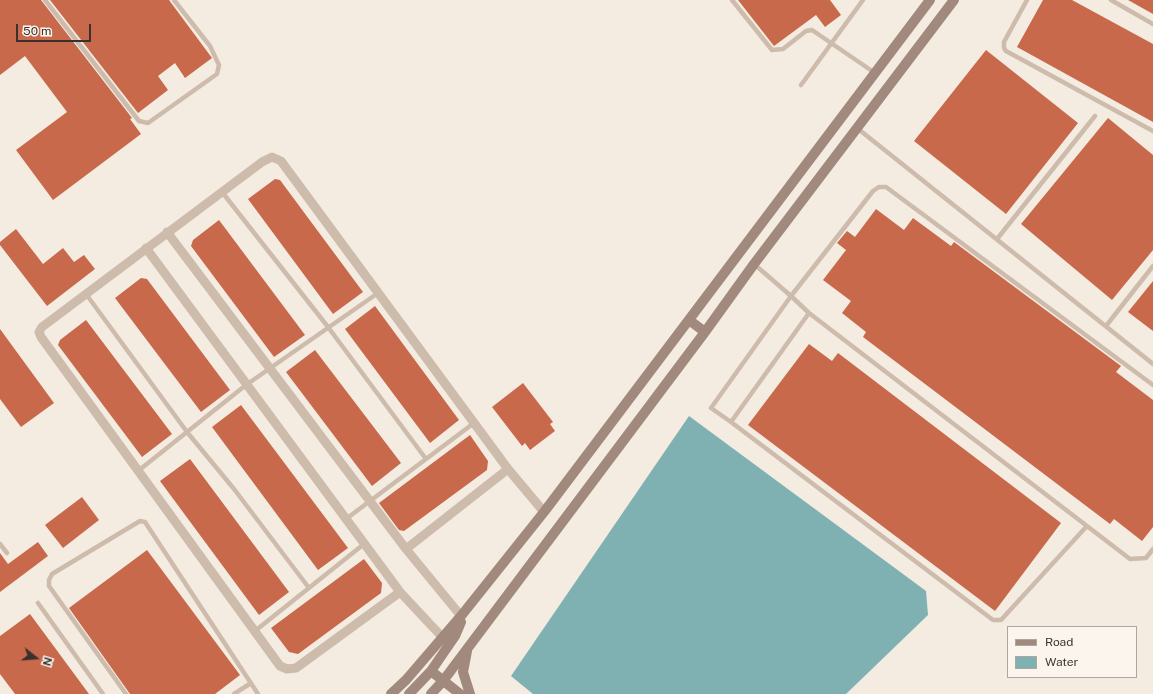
<!DOCTYPE html>
<style>
body{margin:0}
#map{position:relative;width:1153px;height:694px;overflow:hidden;background:#f4ebe1;font-family:"Public Sans",sans-serif}
canvas{display:block}
.legend{position:absolute;left:1007px;top:626px;width:130px;height:52px;box-sizing:border-box;background:#fbf5ee;border:1px solid #aea6a0;margin:0;padding:5px 7px;list-style:none;font-size:12px;color:#3b302b}
.legend li{display:flex;align-items:center;gap:8px;height:20px}
.legend b{width:20px;border:1px solid #aea6a0}
.north{position:absolute;left:16px;top:638px;width:40px;height:40px;-webkit-text-stroke:3px #fbf5ee;paint-order:stroke;rotate:107deg;font-size:11px;font-weight:700;line-height:16px;text-align:center;color:#3b302b}
.north::after{content:'';display:block;margin:auto;width:14px;height:18px;background:#3b302b;clip-path:polygon(50% 0,100% 100%,50% 72%,0 100%)}
.scale{position:absolute;left:16px;top:24px;width:75px;height:18px;box-sizing:border-box;border:2px solid #3b302b;border-top:0;padding-left:5px;font-size:12px;line-height:14px;white-space:nowrap;color:#3b302b;-webkit-text-stroke:3px #fbf5ee;paint-order:stroke}
</style>
<div id="map">
<canvas width="1153" height="694"></canvas>
<ul class="legend">
<li><b style="height:5px;background:#a18a7d"></b>Road</li>
<li><b style="height:11px;background:#7fb0b2"></b>Water</li>
</ul>
<div class="north">N</div>
<div class="scale">50 m</div>
</div>
<script>
const c = document.querySelector('canvas').getContext('2d');
c.lineJoin = 'round';
function fill(path, color) { c.fillStyle = color; c.fill(path, 'evenodd'); }
const toPath = rows => new Path2D(rows.map(r => 'M' + r).join(''));
function trace(path, color, width, dash) { c.strokeStyle = color; c.lineWidth = width; c.lineCap = dash ? 'butt' : 'round'; c.setLineDash(dash || []); c.stroke(path); }
const water = toPath([
 [689,416,926,591,928,615,846,694,533,694,511,676]
]);
const building = toPath([
 [0,0,41,0,132,118,130,119,141,134,53,200,16,150,67,112,25,56,0,75],
 [50,0,169,0,212,58,185,78,175,63,158,76,168,90,138,113],
 [738,0,830,0,841,15,825,27,816,15,774,46],
 [1043,0,1072,0,1153,44,1153,122,1017,47],
 [1128,0,1153,0,1153,14],
 [986,50,1078,123,1006,214,914,141],
 [1108,118,1153,155,1153,250,1112,300,1021,224],
 [275,179,280,180,363,292,333,314,248,199],
 [876,209,904,230,913,218,951,246,954,242,1121,366,1116,372,1153,400,1153,527,1142,541,1114,519,1110,524,863,337,866,332,842,313,851,301,823,280,846,250,837,243,847,231,855,237],
 [219,220,305,335,274,357,191,246,193,240],
 [16,229,43,264,63,248,74,262,84,255,95,269,47,306,0,245,0,242],
 [141,278,147,279,230,390,201,412,115,298],
 [1153,281,1153,331,1128,312],
 [375,306,459,420,430,443,345,329],
 [86,320,172,434,142,457,58,345,60,340],
 [0,329,54,403,21,427,0,399],
 [809,344,832,361,838,353,1061,523,995,611,748,425],
 [315,350,401,463,372,486,286,372],
 [523,383,553,422,550,424,555,431,530,450,525,443,522,446,492,407],
 [241,405,348,548,318,570,212,427],
 [470,435,488,461,487,470,404,531,399,530,379,503],
 [190,459,289,592,259,615,160,481],
 [82,497,99,520,63,548,45,525],
 [38,542,48,556,0,592,0,553,8,564],
 [147,550,240,675,215,694,130,694,69,608],
 [364,559,382,583,381,593,298,654,289,652,271,628],
 [30,614,89,694,15,694,0,674,0,636]
]);
const lane = toPath([
 [45,0,139,121,148,123,217,74,219,65,210,46,174,0],
 [732,0,772,50,783,49,806,31,812,30,875,73],
 [1027,0,1004,42,1004,48,1006,51,1153,131],
 [1111,0,1153,24],
 [801,85,863,0],
 [857,128,1153,364],
 [222,192,328,327,426,459],
 [997,239,1095,116],
 [754,264,791,296,711,408,731,422,809,313],
 [86,294,187,432,234,489,309,588],
 [1106,326,1153,266],
 [1153,385,886,187,879,187,873,191,791,296,809,313,1130,559,1146,558,1153,549],
 [731,422,993,620,1001,620,1086,527],
 [138,471,246,385,378,293],
 [346,519,474,423],
 [0,544,7,553],
 [38,603,103,694],
 [255,631,364,544],
 [126,694,49,586,49,580,52,574,140,521,145,522,258,694],
 [234,694,251,683]
]);
const street = toPath([
 [167,232,406,549,461,616],
 [146,248,400,592,443,638],
 [406,549,508,469],
 [400,592,296,668,287,669,280,666,41,337,39,332,42,327,262,162,272,157,281,161,508,469,544,512]
]);
const secondary = toPath([
 [689,320,705,332],
 [467,651,463,672,470,694],
 [431,671,460,694],
 [391,694,406,680,461,616,544,512,930,0],
 [409,694,431,671,455,636,461,622],
 [431,694,443,681,705,332,754,264,954,0]
]);
fill(water, '#7fb0b2');
fill(building, '#c8694b');
trace(lane, '#cdbbac', 4.5);
trace(street, '#cdbbac', 9);
trace(secondary, '#a18a7d', 10);
</script>
